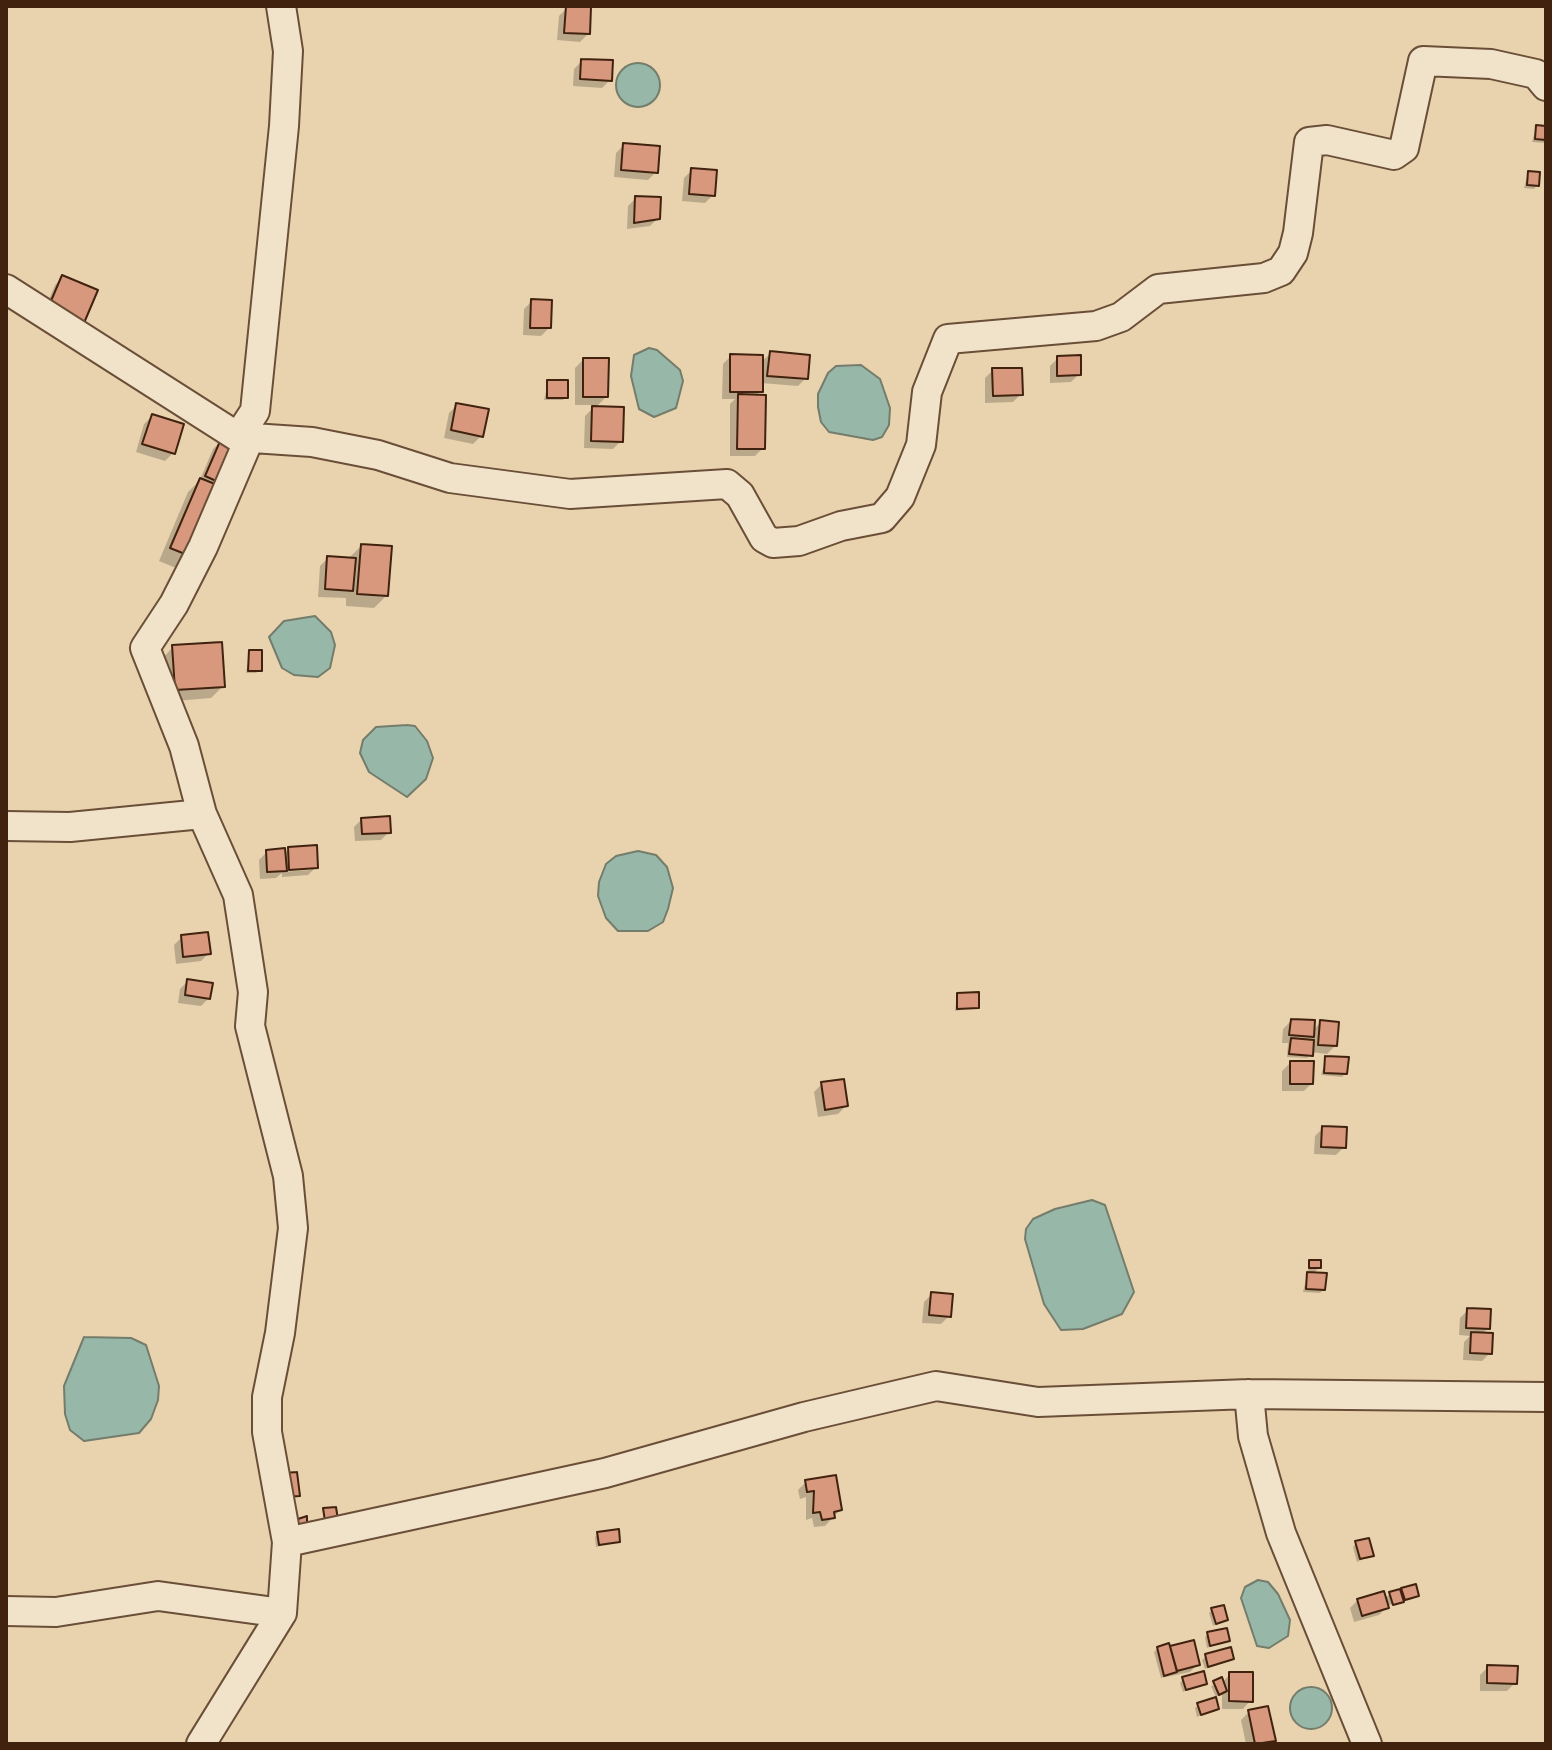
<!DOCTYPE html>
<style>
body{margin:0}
#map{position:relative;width:1552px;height:1750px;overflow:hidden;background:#e9d3ae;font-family:"Old Standard TT",serif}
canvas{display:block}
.frame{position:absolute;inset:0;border:8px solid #40220f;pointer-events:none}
</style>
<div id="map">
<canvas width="1552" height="1750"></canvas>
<div class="frame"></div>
</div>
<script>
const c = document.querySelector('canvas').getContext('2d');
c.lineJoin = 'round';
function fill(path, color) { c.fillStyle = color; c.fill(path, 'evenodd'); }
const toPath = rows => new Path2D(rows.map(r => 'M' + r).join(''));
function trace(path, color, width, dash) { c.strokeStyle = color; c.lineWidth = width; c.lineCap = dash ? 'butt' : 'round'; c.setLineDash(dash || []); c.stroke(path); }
const water = toPath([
 '616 85a22 22 0 1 1 44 0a22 22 0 1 1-44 0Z',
 [649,348,657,350,680,370,683,381,676,408,654,417,639,409,631,376,634,355,649,348],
 [861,365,880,379,890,408,889,425,882,437,873,440,829,432,821,422,818,407,818,394,828,373,836,366,861,365],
 [315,616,331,632,335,645,330,668,318,677,294,675,282,668,269,637,284,621,315,616],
 [407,725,415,726,427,741,433,758,426,779,407,797,369,772,360,753,363,740,376,727,407,725],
 [638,851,656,855,667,867,673,888,668,909,663,922,648,931,618,931,606,918,598,896,599,882,606,864,616,856,638,851],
 [1092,1200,1105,1205,1134,1292,1122,1314,1083,1329,1061,1330,1044,1304,1025,1239,1026,1229,1033,1219,1055,1209,1092,1200],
 [84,1337,131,1338,146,1345,159,1386,158,1400,151,1419,139,1433,84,1441,70,1430,65,1414,64,1386,84,1337],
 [1258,1580,1268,1582,1278,1594,1290,1620,1288,1636,1269,1648,1257,1646,1241,1598,1245,1587,1258,1580],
 '1290 1708a21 21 0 1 1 42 0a21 21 0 1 1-42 0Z'
]);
const shadow = toPath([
 [567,8,588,34,580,42,557,40,559,16],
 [582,61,610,80,602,88,573,86,574,69],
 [1536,127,1546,128,1546,143,1532,142],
 [624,145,656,172,648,180,614,177,616,153],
 [692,170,713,195,705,203,682,201,684,178],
 [1528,173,1537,185,1534,189,1524,188],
 [636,198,658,218,650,226,627,229,628,206],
 [63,277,95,291,42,316,55,285],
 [532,301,549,328,541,336,523,335,524,309],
 [771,353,806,378,798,386,761,383,761,391,756,396,763,448,755,456,730,456,730,404,735,399,722,399,723,364,731,356,761,362],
 [1058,358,1079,374,1071,382,1050,383,1050,366],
 [583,360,606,397,595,408,621,441,613,449,584,448,585,416,596,405,575,405,575,368],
 [993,370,1021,394,1013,402,985,403,985,378],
 [548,382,566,397,563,400,544,400],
 [457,405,481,436,473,444,444,438,449,413],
 [152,416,173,453,165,461,136,452,144,424],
 [221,441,237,448,188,555,176,568,159,561,188,492,200,480,213,449],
 [361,546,386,596,374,608,346,606,346,598,318,597,320,566,328,558,348,559],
 [173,647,223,686,211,698,163,702,161,660],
 [250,652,260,670,256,673,246,673],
 [362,819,389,832,381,840,355,841,354,827],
 [289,849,316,867,308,875,282,877,282,873,276,878,260,879,259,860,267,852,284,854],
 [311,866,311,870,279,872,279,868],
 [182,937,209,953,201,961,176,964,174,945],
 [188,981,209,998,201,1006,178,1003,180,989],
 [957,995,977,1007,955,1011],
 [1291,1021,1312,1031,1321,1022,1335,1046,1327,1054,1311,1052,1307,1058,1287,1057,1288,1043,1282,1043,1283,1029],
 [1326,1058,1346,1073,1342,1077,1321,1075],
 [1290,1063,1312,1083,1304,1091,1282,1091,1282,1071],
 [822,1084,846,1106,838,1114,818,1117,814,1092],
 [1323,1128,1344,1147,1336,1155,1314,1154,1315,1136],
 [1310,1262,1319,1268,1312,1274,1324,1289,1320,1293,1303,1292],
 [932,1294,949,1316,941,1324,922,1323,924,1302],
 [1468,1310,1488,1328,1481,1335,1490,1353,1482,1361,1463,1360,1464,1342,1470,1336,1459,1335,1460,1318],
 [806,1482,840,1510,825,1526,814,1527,812,1518,806,1520,806,1497,800,1499,798,1490],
 [598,1534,618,1542,596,1547,595,1537],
 [1356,1543,1372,1555,1357,1562,1353,1547],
 [1414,1587,1417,1596,1413,1599,1389,1605,1379,1615,1354,1622,1350,1608,1358,1600,1384,1599,1390,1594],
 [1212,1610,1226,1620,1213,1626,1209,1613],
 [1208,1634,1228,1640,1207,1648,1205,1637],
 [1158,1648,1172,1648,1198,1664,1190,1672,1161,1678,1154,1652],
 [1206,1656,1232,1659,1205,1669,1202,1660],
 [1488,1667,1515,1683,1507,1691,1480,1691,1480,1675],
 [1230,1674,1250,1701,1243,1709,1222,1709,1222,1694,1216,1697,1211,1686,1222,1683],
 [1183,1679,1205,1683,1183,1692,1180,1683],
 [1198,1705,1217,1708,1197,1717,1195,1708],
 [1249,1712,1273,1741,1270,1744,1246,1744,1241,1720]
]);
const building = toPath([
 [566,6,591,7,590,34,564,33,566,6],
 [581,59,613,60,612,81,580,79,581,59],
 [1536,125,1546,126,1546,140,1535,139,1536,125],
 [623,143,660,146,658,173,621,170,623,143],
 [691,168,717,170,715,196,689,194,691,168],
 [1528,171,1540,172,1539,186,1527,185,1528,171],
 [635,196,661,197,660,219,634,223,635,196],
 [62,275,98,290,84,323,48,308,62,275],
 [531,299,552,300,551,328,530,328,531,299],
 [770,351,810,355,808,379,767,376,770,351],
 [730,354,763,355,763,392,730,392,730,354],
 [1081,355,1081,375,1057,376,1057,356,1081,355],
 [583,358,609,358,608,397,583,397,583,358],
 [992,368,1022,368,1023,395,993,396,992,368],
 [547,380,568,380,568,398,547,398,547,380],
 [738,394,766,395,765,449,737,449,738,394],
 [456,403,489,409,483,437,451,430,456,403],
 [592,406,624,407,623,442,591,441,592,406],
 [152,414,184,424,175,454,142,444,152,414],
 [221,439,239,447,223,484,205,476,221,439],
 [200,478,220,486,190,556,170,548,200,478],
 [361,544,392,546,388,596,357,594,361,544],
 [327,556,356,558,353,591,325,589,327,556],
 [222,642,225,687,175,690,172,645,222,642],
 [249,650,262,650,262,671,248,671,249,650],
 [390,816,391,833,362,834,361,818,390,816],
 [317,845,318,868,289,870,288,847,317,845],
 [285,848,287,871,267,872,266,850,285,848],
 [208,932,211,954,183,957,181,935,208,932],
 [187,979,213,983,210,999,185,995,187,979],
 [979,992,979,1008,957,1009,957,993,979,992],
 [1291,1019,1315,1020,1314,1037,1289,1035,1291,1019],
 [1320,1020,1339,1022,1337,1046,1318,1045,1320,1020],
 [1291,1038,1314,1040,1313,1056,1289,1054,1291,1038],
 [1325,1056,1349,1057,1347,1074,1324,1073,1325,1056],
 [1290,1061,1314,1061,1313,1084,1290,1084,1290,1061],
 [844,1079,848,1106,825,1110,821,1082,844,1079],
 [1322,1126,1347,1127,1346,1148,1321,1147,1322,1126],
 [1309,1260,1321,1260,1321,1268,1309,1268,1309,1260],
 [1307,1272,1327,1273,1325,1290,1306,1289,1307,1272],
 [931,1292,953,1294,951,1317,929,1315,931,1292],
 [1467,1308,1491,1309,1490,1329,1466,1328,1467,1308],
 [1471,1332,1493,1333,1492,1354,1470,1353,1471,1332],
 [297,1472,300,1496,286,1497,284,1473,297,1472],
 [836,1475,842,1510,834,1512,835,1518,822,1520,820,1512,813,1513,814,1491,807,1492,805,1480,836,1475],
 [336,1507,338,1520,325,1521,323,1508,336,1507],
 [307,1516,307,1523,299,1526,295,1520,307,1516],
 [619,1529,620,1542,599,1545,597,1532,619,1529],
 [1369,1538,1374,1556,1360,1559,1355,1541,1369,1538],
 [1416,1584,1419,1596,1405,1600,1401,1588,1416,1584],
 [1400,1589,1404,1602,1393,1605,1389,1592,1400,1589],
 [1384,1591,1389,1608,1362,1616,1357,1599,1384,1591],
 [1224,1605,1228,1620,1216,1624,1211,1608,1224,1605],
 [1227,1628,1230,1641,1210,1646,1207,1632,1227,1628],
 [1194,1640,1200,1665,1177,1671,1170,1646,1194,1640],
 [1169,1643,1177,1672,1164,1676,1157,1647,1169,1643],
 [1231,1647,1234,1659,1208,1667,1205,1654,1231,1647],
 [1487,1665,1518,1666,1517,1684,1487,1683,1487,1665],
 [1204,1671,1207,1684,1186,1690,1182,1677,1204,1671],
 [1229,1672,1253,1672,1253,1702,1229,1701,1229,1672],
 [1222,1677,1227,1691,1219,1695,1213,1681,1222,1677],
 [1216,1697,1219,1709,1201,1715,1197,1703,1216,1697],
 [1268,1706,1276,1741,1255,1744,1248,1710,1268,1706]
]);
const minor = toPath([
 [6,289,238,437,312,442,378,455,450,478,570,494,727,484,740,495,764,538,773,543,799,541,841,526,882,518,900,497,921,445,927,392,948,339,1096,326,1121,317,1158,289,1264,278,1281,271,1293,253,1298,233,1309,142,1327,140,1394,155,1404,148,1423,61,1491,64,1536,74,1546,86],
 [6,826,70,827,202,814],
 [1249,1394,1253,1436,1281,1533,1367,1744],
 [287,1542,605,1473,804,1417,936,1386,1038,1402,1249,1394,1546,1397],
 [6,1611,56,1612,158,1596,282,1613],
 [201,1744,282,1613,287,1542,267,1432,267,1397,280,1333,293,1228,288,1176,250,1026,253,992,238,895,202,814,184,746,145,648,174,604,203,547,247,444,238,437,255,411,284,126,288,51,281,6]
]);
fill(water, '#97b8a9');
trace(water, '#747c6b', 2);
fill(shadow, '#0003');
fill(building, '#d7987d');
trace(building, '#40220f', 2);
trace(minor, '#6a4e37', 32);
trace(minor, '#f1e2ca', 28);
</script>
